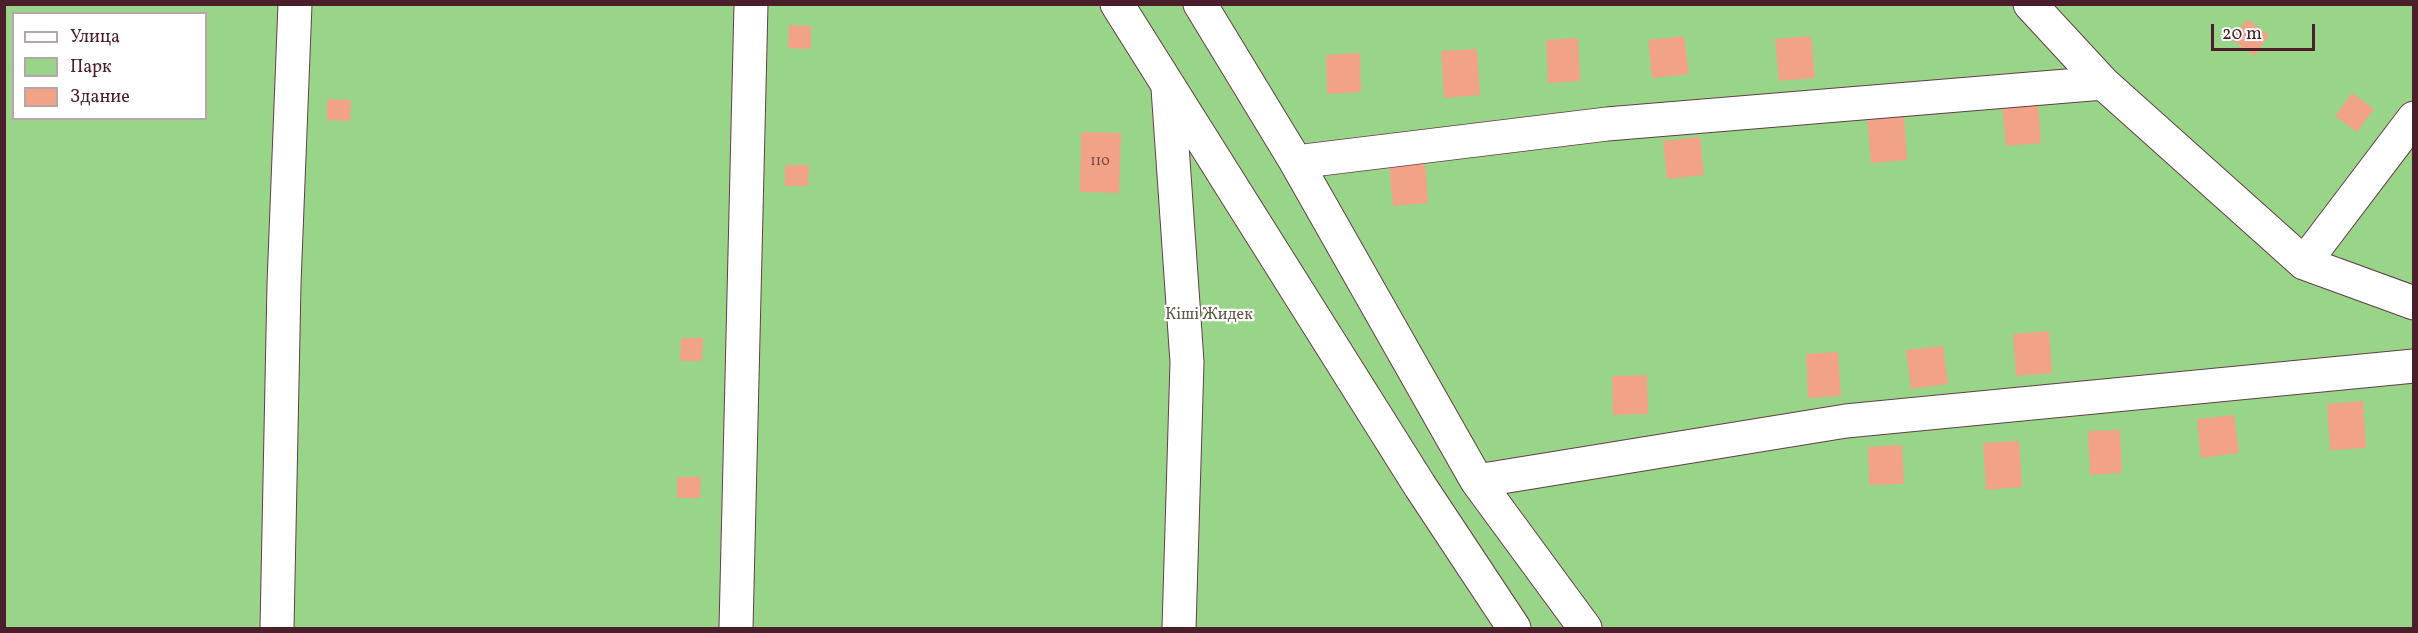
<!DOCTYPE html>
<meta charset="utf-8">
<style>
body{margin:0}
#map{position:relative;width:2418px;height:633px;overflow:hidden;background:#f6efdd;font-family:Vollkorn,serif}
canvas{display:block}
.frame{position:absolute;inset:0;border:6px solid #4a1f2b;pointer-events:none}
.legend{position:absolute;left:12px;top:12px;width:195px;height:108px;box-sizing:border-box;background:#fff;border:2px solid #b7a5aa;margin:0;padding:8px 10px;list-style:none;font-size:18px;color:#4a1f2b}
.legend li{display:flex;align-items:center;gap:12px;height:30px}
.legend b{width:30px;border:2px solid #b7a5aa}
.scale{position:absolute;left:2211px;top:24px;width:104px;height:27px;box-sizing:border-box;border:3px solid #4a1f2b;border-top:0;padding-left:8px;font-size:18px;line-height:21px;white-space:nowrap;color:#4a1f2b;-webkit-text-stroke:4px #fff;paint-order:stroke}
</style>
<div id="map">
<canvas width="2418" height="633"></canvas>
<div class="frame"></div>
<ul class="legend">
<li><b style="height:8px;background:#fff"></b>Улица</li>
<li><b style="height:16px;background:#99d589"></b>Парк</li>
<li><b style="height:16px;background:#f2a387"></b>Здание</li>
</ul>
<div class="scale">20 m</div>
</div>
<script>
const c = document.querySelector('canvas').getContext('2d');
c.lineJoin = 'round';
function fill(path, color) { c.fillStyle = color; c.fill(path, 'evenodd'); }
const toPath = rows => new Path2D(rows.map(r => 'M' + r).join(''));
function trace(path, color, width, dash) { c.strokeStyle = color; c.lineWidth = width; c.lineCap = dash ? 'butt' : 'round'; c.setLineDash(dash || []); c.stroke(path); }
function label(font, color, halo, rows, align = 'center') {
  c.font = font + ' Vollkorn,serif'; c.lineWidth = 4.5; c.setLineDash([]); c.textBaseline = 'middle'; c.strokeStyle = halo; c.fillStyle = color; for (const [text, x, y, turn = 0] of rows) {
    c.save(); c.translate(x, y); c.rotate((+turn || 0) * Math.PI / 180); c.textAlign = isNaN(turn) ? turn : align; if (halo) c.strokeText(text, 0, 0); c.fillText(text, 0, 0); c.restore();
  }
}
const green = toPath([
 [5,5,2413,5,2413,628,5,628],
 [14,14,206,14,206,118,14,118]
]);
const building = toPath([
 [2247,19,2269,35,2255,56,2232,40],
 [789,25,811,26,811,49,788,48],
 [1684,36,1689,74,1652,78,1648,40],
 [1811,36,1815,78,1779,81,1775,39],
 [1578,38,1580,81,1548,83,1546,40],
 [1477,49,1480,95,1444,98,1441,51],
 [1360,53,1361,92,1327,94,1326,55],
 [2352,93,2374,109,2357,132,2335,116],
 [327,99,351,100,350,121,327,120],
 [2038,102,2041,143,2006,146,2002,105],
 [1904,114,1907,160,1871,163,1867,116],
 [1081,132,1121,133,1119,193,1080,192],
 [1700,137,1704,175,1667,179,1663,141],
 [1425,162,1428,203,1393,206,1389,165],
 [785,165,809,165,808,186,785,186],
 [2049,331,2052,373,2016,376,2013,334],
 [681,338,703,338,702,361,680,361],
 [1943,346,1948,384,1911,389,1906,350],
 [1838,352,1841,396,1808,398,1806,354],
 [1647,375,1648,414,1613,415,1612,376],
 [2363,401,2366,448,2330,450,2327,404],
 [2234,415,2239,453,2201,458,2197,419],
 [2120,430,2122,473,2090,475,2088,431],
 [2019,441,2022,487,1986,490,1983,443],
 [1902,445,1904,484,1869,485,1868,447],
 [677,477,701,477,700,498,677,498]
]);
const street = toPath([
 [1117,4,1420,486,1514,628],
 [1200,4,1296,162,1477,481,1585,628],
 [2030,4,2103,83,2304,263,2414,303],
 [1168,88,1187,362,1179,628],
 [1296,162,1607,124,2103,83],
 [2304,263,2414,118],
 [1477,481,1846,421,2414,366],
 [277,628,284,284,295,4],
 [736,628,751,4]
]);
const numberNames = [
 ["110",1100,162]
];
const parkNames = [
 ["Кіші Жидек",1209,316]
];
fill(green, '#99d589');
fill(building, '#f2a387');
trace(street, '#643e46', 35);
trace(street, '#fff', 33);
label('14px', '#744042', null, numberNames);
label('16px', '#625647', '#fff', parkNames);
</script>
